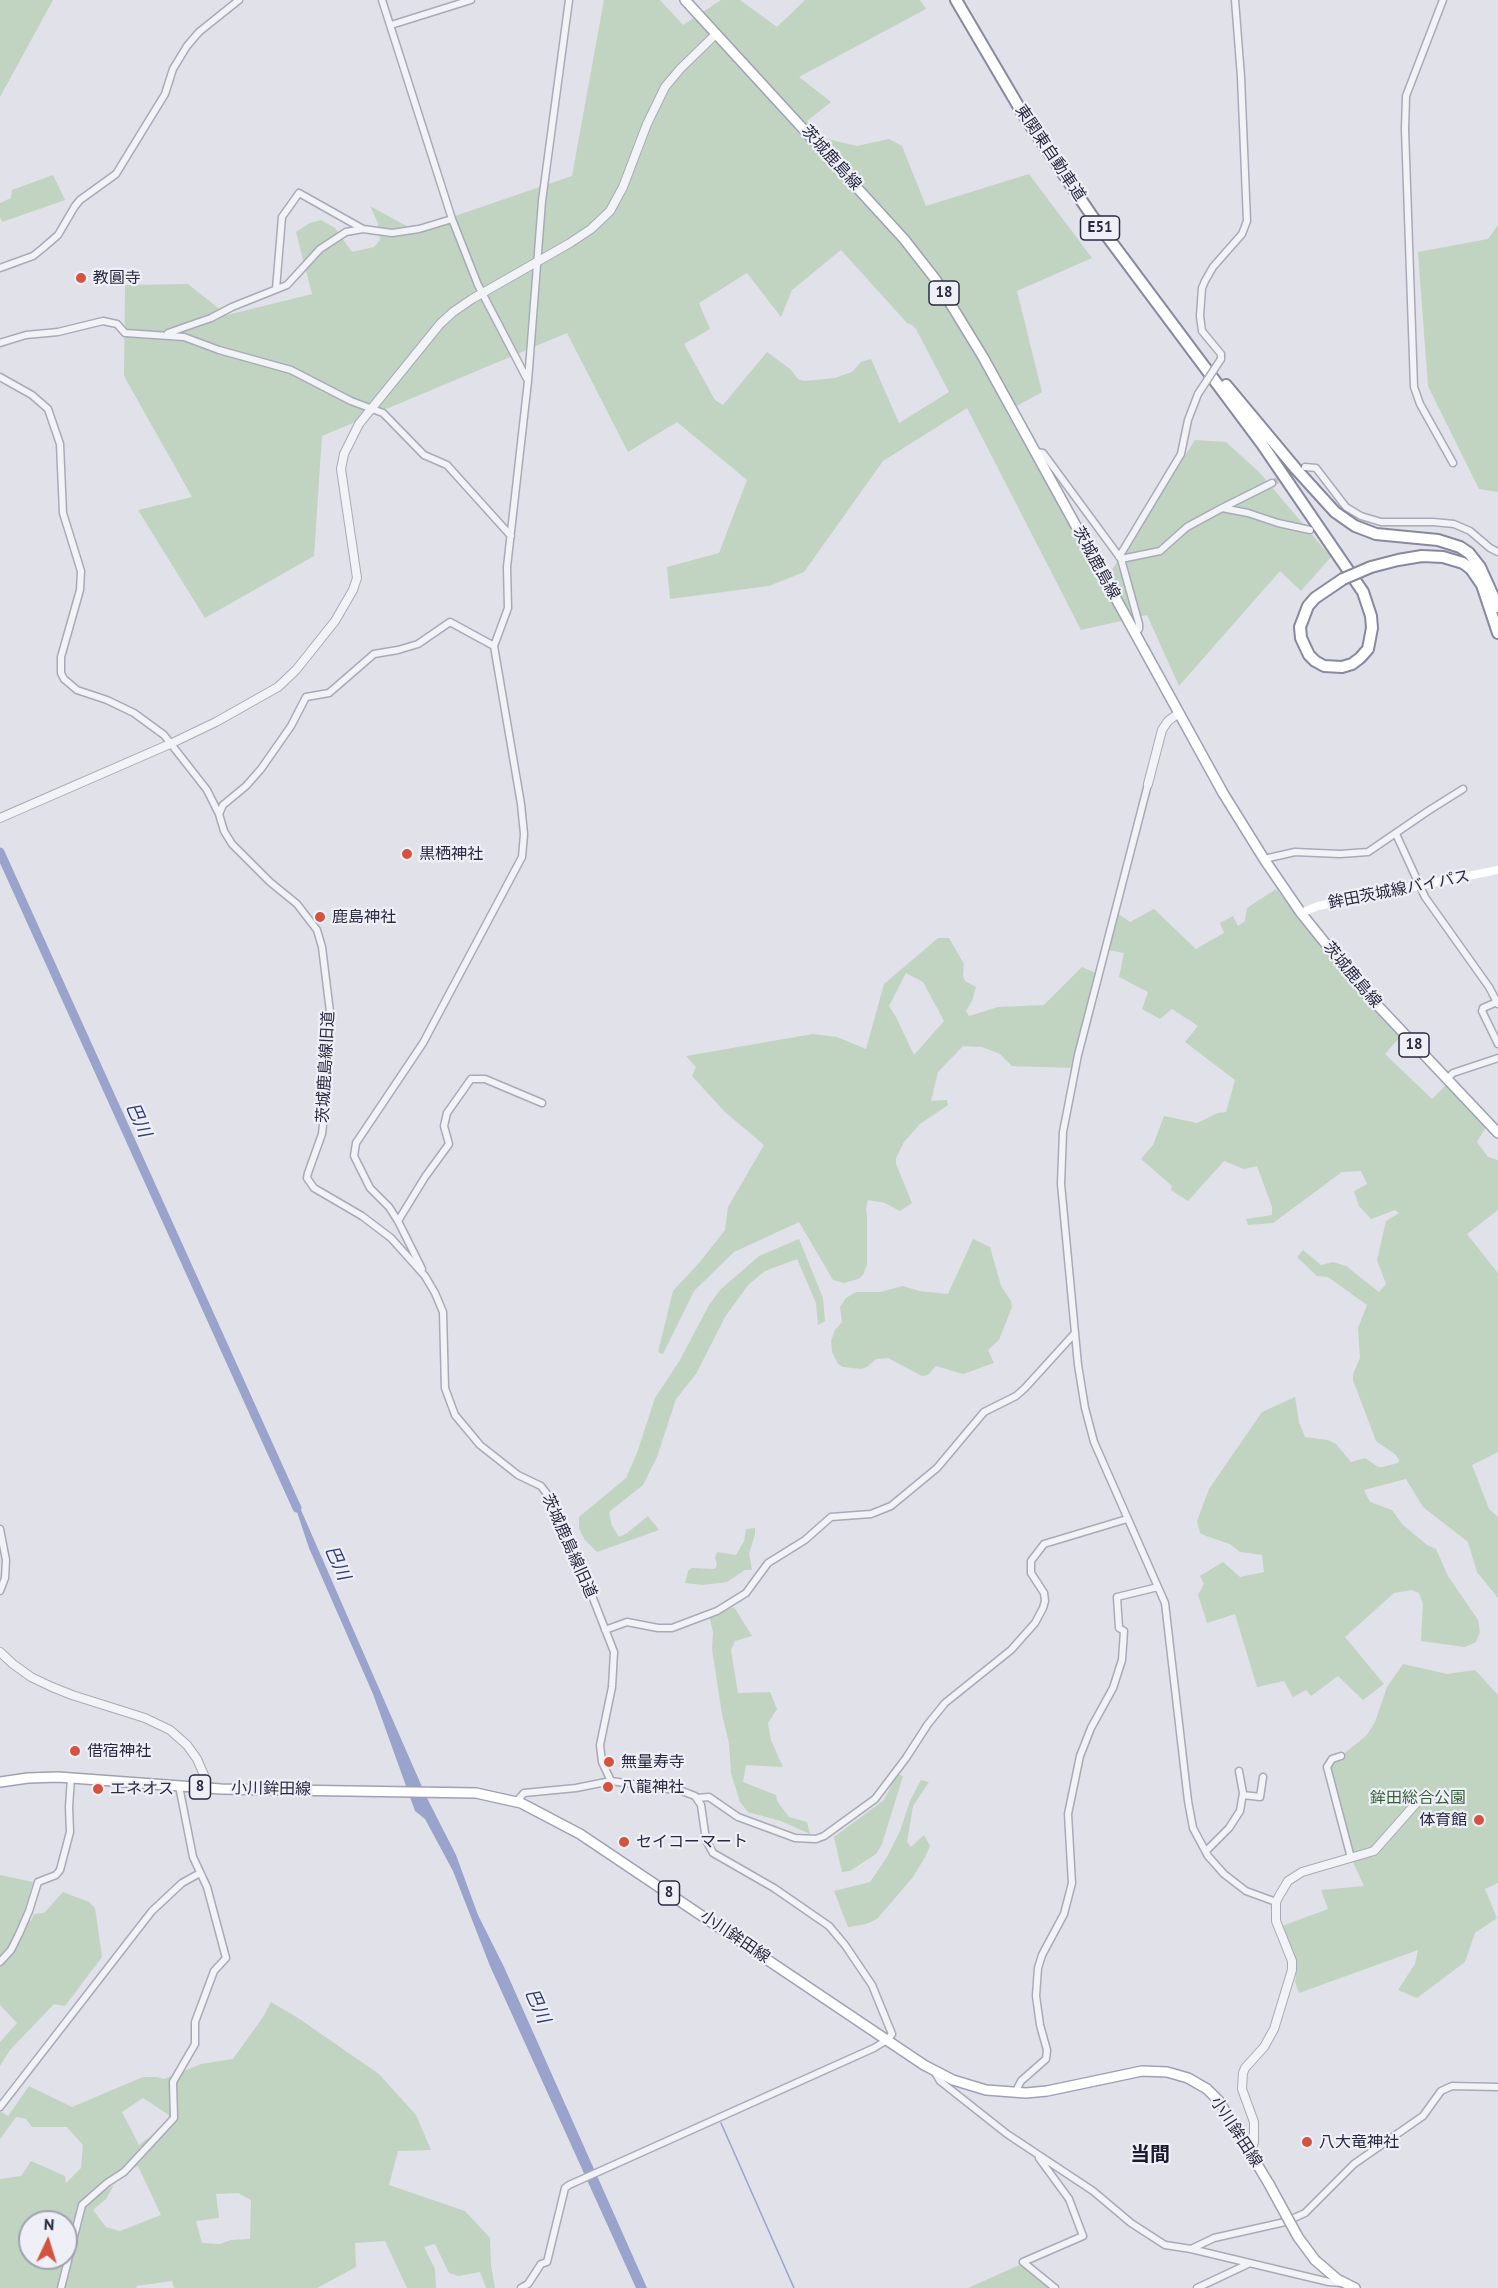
<!DOCTYPE html>
<meta charset="utf-8">
<style>
body{margin:0}
#map{position:relative;width:1498px;height:2288px;overflow:hidden;background:#e0e1e9;font-family:"PT Sans",sans-serif}
canvas{display:block}
.north{position:absolute;left:18px;top:2210px;width:60px;height:60px;box-sizing:border-box;background:#eff0f7;border:2px solid #9fa1ae;border-radius:50%;rotate:4deg;font-size:16px;font-weight:700;line-height:24px;text-align:center;color:#282a41}
.north::after{content:'';display:block;margin:auto;width:21px;height:27px;background:#d4533f;clip-path:polygon(50% 0,100% 100%,50% 72%,0 100%)}
</style>
<div id="map">
<canvas width="1498" height="2288"></canvas>
<div class="north">N</div>
</div>
<script>
const c = document.querySelector('canvas').getContext('2d');
c.lineJoin = 'round';
function fill(path, color) { c.fillStyle = color; c.fill(path, 'evenodd'); }
const toPath = rows => new Path2D(rows.map(r => 'M' + r).join(''));
function trace(path, color, width, dash) { c.strokeStyle = color; c.lineWidth = width; c.lineCap = dash ? 'butt' : 'round'; c.setLineDash(dash || []); c.stroke(path); }
function label(font, color, halo, rows, align = 'center') {
  c.font = font + ' "PT Sans","Noto Sans JP",sans-serif'; c.lineWidth = 4.5; c.setLineDash([]); c.textBaseline = 'middle'; c.strokeStyle = halo; c.fillStyle = color; for (const [text, x, y, turn = 0] of rows) {
    c.save(); c.translate(x, y); c.rotate((+turn || 0) * Math.PI / 180); c.textAlign = isNaN(turn) ? turn : align; if (halo) c.strokeText(text, 0, 0); c.fillText(text, 0, 0); c.restore();
  }
}
const green = toPath([
 [0,0,53,0,0,97],
 [604,0,660,0,683,25,721,0,740,0,777,27,805,0,920,0,926,9,799,77,831,102,807,121,823,138,857,146,889,139,902,146,926,206,1029,174,1092,258,1017,291,1042,392,1006,412,1104,582,1195,440,1226,442,1259,472,1331,557,1301,591,1280,571,1179,686,1147,615,1081,630,967,408,883,461,804,572,769,586,670,599,667,567,719,553,747,480,677,422,628,452,567,333,322,436,314,556,205,618,138,510,192,497,124,376,125,285,188,284,227,315,312,294,296,232,310,223,321,220,335,228,352,252,374,247,380,240,378,223,370,206,414,230,572,176],
 [841,250,907,323,912,325,916,329,949,392,899,423,871,359,861,362,852,372,835,378,804,381,798,379,790,369,767,352,723,405,715,400,684,344,710,329,699,303,747,273,781,317,792,290],
 [53,175,65,200,2,222,0,217,0,203,11,198,12,190],
 [1498,225,1498,492,1479,489,1428,386,1418,252,1488,239],
 [1276,889,1375,1011,1400,1037,1385,1054,1432,1099,1446,1085,1486,1127,1477,1142,1488,1157,1498,1160,1498,1210,1467,1234,1498,1273,1498,1452,1472,1465,1489,1509,1498,1517,1498,1598,1477,1572,1468,1542,1423,1507,1406,1479,1364,1490,1370,1502,1392,1510,1402,1524,1427,1545,1436,1549,1448,1576,1478,1620,1480,1632,1476,1642,1465,1647,1421,1641,1423,1604,1419,1593,1412,1590,1394,1593,1345,1637,1384,1684,1363,1700,1338,1676,1311,1696,1306,1690,1293,1697,1284,1681,1257,1687,1235,1614,1207,1623,1198,1595,1204,1584,1200,1576,1223,1562,1240,1577,1264,1572,1262,1555,1240,1552,1230,1544,1206,1536,1200,1533,1197,1521,1209,1489,1262,1412,1295,1397,1299,1422,1305,1437,1328,1440,1336,1444,1351,1462,1365,1458,1378,1467,1383,1467,1398,1463,1399,1460,1396,1455,1376,1441,1353,1380,1353,1374,1360,1358,1358,1328,1367,1305,1328,1277,1317,1276,1297,1257,1303,1250,1321,1265,1333,1262,1346,1266,1379,1292,1386,1284,1377,1260,1386,1221,1399,1213,1395,1210,1371,1219,1359,1206,1354,1191,1367,1184,1361,1171,1342,1172,1273,1223,1248,1225,1246,1219,1272,1215,1272,1207,1257,1166,1244,1169,1224,1161,1188,1201,1171,1190,1172,1186,1141,1159,1153,1145,1164,1116,1197,1123,1218,1113,1226,1112,1235,1080,1185,1042,1198,1026,1172,1009,1160,1019,1142,1009,1148,992,1119,977,1124,953,1108,950,1117,913,1130,922,1154,909,1196,949,1224,933,1220,923,1233,916,1238,926,1245,921,1247,908],
 [938,938,949,938,964,964,963,976,965,981,976,987,972,1001,966,1011,969,1016,998,1007,1044,1005,1082,967,1098,974,1073,1068,1012,1066,1000,1054,982,1047,963,1046,938,1072,931,1101,947,1100,948,1105,920,1124,904,1142,896,1158,896,1164,912,1203,900,1211,885,1203,868,1200,866,1210,867,1216,867,1264,863,1275,858,1279,844,1283,833,1280,799,1222,734,1252,694,1291,663,1354,658,1352,673,1291,699,1263,725,1230,728,1207,764,1145,725,1112,692,1076,696,1067,686,1056,813,1034,837,1037,866,1049,884,984],
 [906,973,923,982,944,1021,914,1055,896,1017,889,1006],
 [799,1239,823,1298,825,1321,818,1325,816,1303,797,1259,765,1271,748,1285,725,1317,696,1374,676,1399,657,1457,643,1485,609,1512,612,1526,619,1537,627,1533,648,1516,659,1530,597,1552,584,1539,579,1528,579,1517,626,1478,637,1453,655,1398,680,1360,709,1305,720,1290,759,1256],
 [973,1239,990,1247,1001,1286,1011,1301,1012,1307,999,1340,988,1350,994,1363,963,1374,936,1366,928,1375,922,1376,888,1358,876,1359,867,1367,861,1369,843,1367,838,1364,832,1352,831,1341,835,1330,842,1322,840,1307,846,1298,856,1292,880,1292,903,1286,919,1291,948,1294],
 [755,1528,755,1534,749,1554,752,1570,745,1570,727,1582,702,1585,685,1583,688,1571,692,1568,715,1569,717,1564,715,1558,717,1552,736,1555,744,1541,746,1529],
 [734,1607,752,1636,735,1641,731,1650,738,1693,770,1692,777,1709,768,1723,771,1740,783,1767,746,1765,743,1782,776,1795,777,1801,789,1817,807,1822,810,1834,781,1821,748,1812,740,1802,731,1773,729,1743,722,1714,712,1649,713,1632,709,1616],
 [1403,1664,1447,1674,1475,1670,1498,1695,1498,1883,1485,1889,1497,1918,1475,1933,1465,1962,1417,1998,1398,1990,1415,1964,1418,1950,1299,1993,1295,1981,1297,1968,1295,1958,1282,1926,1328,1909,1321,1890,1364,1886,1351,1858,1327,1767,1366,1736,1375,1722,1387,1687],
 [897,1774,903,1776,882,1844,876,1854,850,1871,842,1872,834,1837,884,1800],
 [921,1780,929,1782,913,1806,907,1842,911,1847,924,1835,930,1846,925,1857,913,1877,877,1919,866,1924,848,1927,834,1891,870,1882,887,1857,900,1831,910,1801],
 [0,1875,33,1882,23,1915,31,1921,34,1914,44,1913,63,1892,89,1902,95,1908,102,1957,65,2006,54,2004,10,2050,0,2066,0,2042,17,2023,0,2005],
 [271,2002,298,2018,379,2074,416,2115,431,2150,398,2151,389,2185,465,2211,490,2238,491,2266,495,2288,486,2288,480,2272,458,2276,449,2273,435,2244,424,2247,435,2269,436,2288,407,2288,385,2241,355,2243,356,2267,317,2288,174,2288,172,2281,136,2286,137,2288,0,2288,0,2179,21,2176,31,2161,65,2176,66,2183,81,2168,83,2145,67,2127,32,2127,26,2119,16,2117,0,2139,0,2111,8,2116,29,2086,72,2107,143,2077,157,2077,164,2079,201,2064,233,2059,263,2017],
 [143,2098,169,2115,167,2124,139,2145,122,2112],
 [138,2166,161,2215,120,2231,106,2227,93,2210,106,2199,114,2185,103,2191,102,2186],
 [238,2193,251,2200,250,2239,231,2240,220,2244,202,2243,196,2221,219,2218,216,2194],
 [30,2222,66,2222,66,2258,30,2258],
 [1024,2263,1051,2288,968,2288]
]);
const water = toPath([
 [288,1485,301,1510,426,1796,456,1855,478,1915,504,1967,647,2288,636,2288,490,1966,453,1871,425,1819,415,1811,373,1694,309,1548]
]);
const stream = toPath([
 [721,2123,794,2288]
]);
const river = toPath([
 [0,852,297,1508]
]);
const minorTunnel = toPath([
 [1272,483,1299,470]
]);
const minor = toPath([
 [382,0,452,219,478,285,527,379],
 [1443,0,1406,96,1405,129,1414,387,1420,404,1453,463],
 [391,25,471,0],
 [0,268,33,256,43,248,58,235,75,206,80,200,116,174,165,94,173,69,187,46,199,32,239,0],
 [276,289,282,217,299,193,363,229],
 [168,333,211,318,232,307,287,285,320,249,346,232,363,229,392,233,419,229,452,219],
 [0,343,26,335,58,332,103,321,117,324,125,333,184,337,219,350,291,370,351,401,383,413,424,455,447,465,511,536],
 [1221,359,1221,354,1202,331,1200,316,1202,288,1205,281,1213,267,1242,234,1247,221,1241,77,1235,0],
 [0,377,32,395,48,409,60,444,63,513,81,571,80,590,61,657,61,673,64,679,77,690,107,700,134,713,164,735,207,790,219,814,224,831,232,844,270,882,297,904,317,930,322,947,330,1012,328,1075,322,1134,308,1173,307,1178,314,1188,362,1216,391,1238,425,1276,435,1293,443,1312,445,1388,455,1415,480,1445,518,1475,541,1486,547,1494,587,1583,614,1652,612,1687,600,1745,602,1762,611,1781],
 [1036,452,1043,453,1121,559,1139,624,1139,629,1135,634],
 [1305,467,1316,468,1346,507,1361,516,1381,522,1433,522,1454,524,1470,531,1490,548,1498,552],
 [1222,508,1272,483],
 [1119,557,1181,454,1188,420,1198,394],
 [1121,559,1160,551,1187,527,1222,508,1248,513,1278,523,1310,530],
 [1148,784,1078,1055,1063,1132,1061,1184,1078,1365,1085,1408,1094,1442,1165,1603,1188,1801,1193,1828,1208,1856,1224,1874,1246,1891,1276,1902],
 [219,814,223,805,246,786,261,769,291,726,306,697,329,693,374,654,398,650,418,644,450,622,494,646],
 [1396,834,1425,897,1489,987,1498,1004],
 [1264,859,1295,852,1340,854,1368,852,1428,811,1463,789],
 [1497,1002,1483,1008,1482,1011,1498,1044],
 [1447,1079,1453,1073,1498,1058],
 [398,1221,425,1177,449,1144,444,1126,447,1113,471,1079,485,1079,542,1103],
 [422,1269,398,1221,389,1207,370,1188,354,1156,356,1143,423,1043,522,857,524,834,521,804,494,646,508,608,507,567,528,381,542,201,569,0],
 [0,1529,6,1560,5,1578,0,1591],
 [605,1630,627,1622,658,1628,672,1628,717,1611,746,1593,768,1563,805,1540,831,1517,871,1514,891,1506,937,1468,984,1412,1016,1396,1025,1388,1075,1333],
 [1341,1756,1332,1759,1327,1767,1351,1858],
 [1243,1795,1260,1797,1263,1777],
 [697,1798,709,1797,738,1817,795,1838,816,1839,824,1836,875,1799,906,1758,928,1724,945,1703,1011,1650,1035,1623,1043,1608,1045,1601,1044,1593,1031,1573,1031,1561,1044,1544,1127,1519],
 [516,1802,524,1793,576,1788,611,1781,682,1791,695,1796,701,1805,706,1840,713,1853,774,1888,829,1926,845,1945,872,1985,892,2034,887,2040,874,2048,569,2185,565,2188,547,2262,541,2264,528,2284,521,2288],
 [1206,1851,1229,1828,1240,1811,1243,1793,1239,1771],
 [0,1962,11,1950,19,1934,29,1911,38,1882,56,1875,60,1870,70,1832,69,1807,71,1778],
 [934,2071,940,2081,1007,2134,1093,2191,1131,2223,1165,2245,1191,2249,1329,2282,1342,2283],
 [1015,2093,1021,2081,1046,2059,1047,2050,1040,2025,1036,1996,1038,1968,1042,1955,1064,1914,1072,1883,1068,1814,1080,1756,1091,1728,1113,1688,1122,1660,1124,1631,1119,1628,1117,1597,1158,1587],
 [0,2107,152,1911,182,1883,200,1873],
 [1039,2158,1069,2199,1083,2236,1023,2262,1055,2288],
 [1191,2249,1214,2238,1285,2222,1305,2213,1354,2164,1423,2116,1441,2091,1452,2086,1498,2087],
 [61,2288,82,2205,107,2183,124,2172,174,2118,173,2082,195,2044,195,2022,214,1971,226,1958,207,1887,193,1857,179,1786],
 [1197,2288,1248,2264]
]);
const tertiary = toPath([
 [1148,784,1162,730,1168,721,1179,713],
 [0,818,170,744,216,722,278,687,296,670,335,621,353,590,357,578,341,469,344,454,359,424,440,324,453,312,472,299,570,243,591,229,610,211,623,187,647,124,665,87,680,69,716,34],
 [0,1652,13,1664,31,1677,52,1687,72,1695,145,1718,170,1730,187,1745,197,1759,204,1775,205,1788],
 [1250,2152,1254,2142,1254,2122,1242,2089,1243,2073,1245,2068,1264,2047,1274,2029,1292,1970,1292,1961,1276,1921,1276,1902,1279,1896,1288,1881,1302,1872,1374,1851,1419,1800]
]);
const secondary = toPath([
 [1301,913,1318,906,1498,870]
]);
const primary = toPath([
 [685,0,904,239,936,280,983,357,1223,793,1264,859,1301,913,1363,990,1498,1133],
 [0,1782,28,1778,58,1777,221,1789,476,1793,521,1803,580,1834,924,2065,953,2080,986,2090,1026,2093,1047,2091,1142,2071,1167,2072,1188,2078,1207,2089,1219,2101,1269,2184],
 [1315,2260,1337,2279,1355,2288]
]);
const motorway = toPath([
 [956,0,1023,114,1092,216,1262,444,1363,592,1371,616,1372,628,1368,649,1360,658,1352,664,1342,667,1324,666,1315,661,1309,655,1301,638,1300,627,1308,606,1315,598,1343,579],
 [1226,385,1296,469,1335,512,1355,526,1376,534,1438,540,1460,547,1469,553,1480,567,1498,607],
 [1371,567,1398,560,1422,556,1443,557,1463,563,1471,569,1482,585,1498,633]
]);
const minorBridge = toPath([
 [1198,394,1221,359]
]);
const primaryBridge = toPath([
 [1269,2184,1298,2237,1315,2260]
]);
const motorwayBridge = toPath([
 [1343,579,1371,567]
]);
const markers = [
 [81,278,6,"#d4533f"],
 [407,854,6,"#d4533f"],
 [320,917,6,"#d4533f"],
 [75,1751,6,"#d4533f"],
 [609,1762,6,"#d4533f"],
 [608,1787,6,"#d4533f"],
 [98,1789,6,"#d4533f"],
 [1479,1820,6,"#d4533f"],
 [624,1842,6,"#d4533f"],
 [1307,2142,6,"#d4533f"]
];
const shields = [
 [1100,228,39],
 [944,293,30],
 [1414,1045,30],
 [200,1787,21],
 [669,1893,21]
];
const shieldNames = [
 ["E51",1100,228],
 ["18",944,293],
 ["18",1414,1045],
 ["8",200,1787],
 ["8",669,1893]
];
const streetNames = [
 ["東関東自動車道",1050,153,56],
 ["茨城鹿島線",831,158,48],
 ["茨城鹿島線",1096,563,61],
 ["鉾田茨城線バイパス",1399,890,-11],
 ["茨城鹿島線",1352,975,50],
 ["茨城鹿島線旧道",326,1067,-87],
 ["茨城鹿島線旧道",569,1546,66],
 ["小川鉾田線",271,1789,1],
 ["小川鉾田線",735,1937,34],
 ["小川鉾田線",1236,2132,57]
];
const poiNames = [
 ["教圓寺",93,278],
 ["黒栖神社",419,854],
 ["鹿島神社",332,917],
 ["借宿神社",87,1751],
 ["無量寿寺",621,1762],
 ["八龍神社",620,1787],
 ["エネオス",110,1789],
 ["体育館",1467,1820,"right"],
 ["セイコーマート",636,1842],
 ["八大竜神社",1319,2142]
];
const parkNames = [
 ["鉾田総合公園",1418,1798]
];
const waterNames = [
 ["巴川",138,1120,66],
 ["巴川",337,1563,66],
 ["巴川",537,2006,66]
];
const quarterNames = [
 ["当間",1150,2155]
];
fill(green, '#c0d4c1');
fill(water, '#99a3cb');
trace(stream, '#99a3cb', 1.5);
trace(river, '#99a3cb', 9);
trace(minorTunnel, '#bbbcc7', 6, [6, 3]);
trace(minor, '#a9aab7', 9);
trace(tertiary, '#a9aab7', 10);
trace(primary, '#9ea1b5', 12);
trace(motorway, '#8689a1', 14);
trace(minor, '#f2f3f7', 6);
trace(tertiary, '#f2f3f7', 8);
trace(secondary, '#fff', 8);
trace(primary, '#fff', 9);
trace(motorway, '#fff', 10);
trace(minorBridge, '#a9aab7', 9, []);
trace(primaryBridge, '#9ea1b5', 12, []);
trace(motorwayBridge, '#8689a1', 14, []);
trace(minorBridge, '#f2f3f7', 6);
trace(primaryBridge, '#fff', 9);
trace(motorwayBridge, '#fff', 10);
for (const [x, y, r, color] of markers) { const dot = new Path2D(); dot.arc(x, y, r, 0, 2 * Math.PI); c.fillStyle = color; c.fill(dot); trace(dot, '#eff0f7', 2); }
for (const [x, y, w] of shields) { const box = new Path2D(); box.roundRect(x - w / 2, y - 12, w, 24, 4.5); c.fillStyle = '#eff0f7'; c.fill(box); trace(box, '#282a41', 1.5); }
label('bold 15px', '#282a41', null, shieldNames);
label('16px', '#282a41', '#eff0f7', streetNames);
label('16px', '#282a41', '#eff0f7', poiNames, 'left');
label('16px', '#345e38', '#eff0f7', parkNames);
label('italic 18px', '#303b77', '#eff0f7', waterNames);
label('bold 20px', '#1a1b32', '#eff0f7', quarterNames);
</script>
